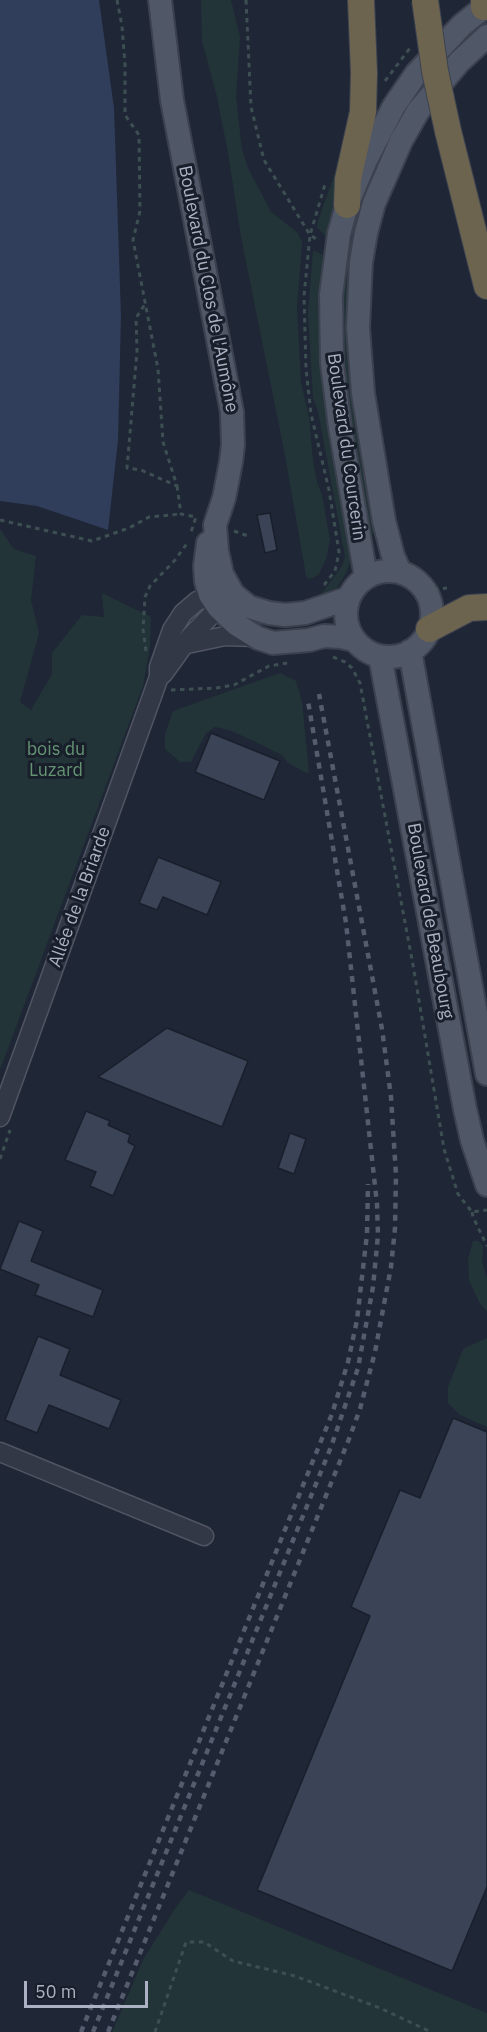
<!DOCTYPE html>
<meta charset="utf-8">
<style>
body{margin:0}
#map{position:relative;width:487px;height:2032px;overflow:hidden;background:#1f2635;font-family:"IBM Plex Sans",sans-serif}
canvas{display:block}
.scale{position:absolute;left:24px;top:1981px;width:124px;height:27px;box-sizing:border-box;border:3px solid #acb2c3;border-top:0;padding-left:8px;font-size:18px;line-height:21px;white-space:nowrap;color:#acb2c3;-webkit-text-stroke:4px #181e2a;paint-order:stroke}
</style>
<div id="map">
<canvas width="487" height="2032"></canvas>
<div class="scale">50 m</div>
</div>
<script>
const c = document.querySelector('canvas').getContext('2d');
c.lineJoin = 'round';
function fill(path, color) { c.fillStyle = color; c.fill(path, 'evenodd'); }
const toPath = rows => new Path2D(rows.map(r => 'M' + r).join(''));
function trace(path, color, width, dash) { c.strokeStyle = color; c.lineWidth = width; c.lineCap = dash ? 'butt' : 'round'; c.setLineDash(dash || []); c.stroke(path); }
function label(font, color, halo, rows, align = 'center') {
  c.font = font + ' "IBM Plex Sans",sans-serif'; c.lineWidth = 6; c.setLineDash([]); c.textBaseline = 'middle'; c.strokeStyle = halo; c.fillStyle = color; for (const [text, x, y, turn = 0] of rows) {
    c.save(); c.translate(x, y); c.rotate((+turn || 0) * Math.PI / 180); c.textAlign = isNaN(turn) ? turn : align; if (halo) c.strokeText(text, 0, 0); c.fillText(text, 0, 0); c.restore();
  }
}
const green = toPath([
 [201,0,231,0,240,37,236,97,242,150,248,168,271,212,297,232,302,242,297,308,301,382,309,417,313,461,317,482,322,495,330,540,326,559,319,574,313,578,309,579,306,576,285,455,241,237,228,153,217,97,202,41],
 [406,96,415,101,359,226,377,533,367,534,346,410,339,336,347,232],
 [354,131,328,239,317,227,318,221,347,139],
 [313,250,325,256,352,557,346,573,335,591,322,599,320,596,342,566,345,556,318,411,313,398,308,313],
 [0,529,14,549,36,556,31,600,39,633,20,702,31,710,52,674,52,653,82,615,104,617,102,593,151,617,150,647,143,686,0,1070],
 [280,673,296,681,302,701,309,773,304,772,287,762,282,755,256,742,229,730,215,727,206,733,191,762,180,762,165,749,165,734,173,711],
 [473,1241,478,1241,483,1246,482,1262,487,1278,487,1312,479,1302,469,1280,468,1259],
 [487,1338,487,1427,460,1415,448,1403,448,1387,463,1349],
 [189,1890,487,2013,487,2032,112,2032,144,1958,175,1909]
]);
const water = toPath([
 [0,0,99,0,114,108,121,316,118,440,108,530,37,506,0,501]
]);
const building = toPath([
 [270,513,277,550,265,553,257,515,270,513],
 [211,733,280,761,264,800,195,772,211,733],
 [158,857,221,882,207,915,163,897,157,910,139,903,158,857],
 [167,1028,248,1061,222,1127,98,1077,167,1028],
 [86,1111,110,1121,108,1125,130,1135,128,1142,135,1146,113,1196,90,1186,96,1172,65,1160,86,1111],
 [290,1133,306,1139,294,1174,278,1168,290,1133],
 [19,1221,43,1231,31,1261,103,1290,93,1317,35,1295,39,1285,0,1269,19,1221],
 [38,1336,70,1349,60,1375,121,1400,109,1429,49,1405,37,1433,5,1420,38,1336],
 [453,1418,487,1432,487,1887,452,1971,257,1890,370,1616,351,1607,400,1490,420,1498,453,1418]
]);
const path = toPath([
 [117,0,122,26,125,65,125,115,139,135,140,211,133,240,158,369,163,442,177,486,141,470,127,468,137,351,136,318,145,304],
 [246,0,251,107,264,160,310,235,318,240],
 [385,81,410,48],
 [177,486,181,514,196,517,191,532],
 [0,520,92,541,129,528,149,517,181,514],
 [234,531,251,537],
 [324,585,335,571,339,552,329,490,311,414,306,369,304,296,310,235,326,181],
 [425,591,447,588],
 [146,651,143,629,145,597,150,586,175,560,188,542],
 [333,657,345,662,352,668,360,683,413,965,444,1149,458,1194,472,1212,487,1210],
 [171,690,216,688,234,685,269,666,288,663],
 [0,1159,10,1130],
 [472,1212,473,1217,487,1246],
 [155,2032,186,1942,204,1942,233,1961,295,1976,380,2008,431,2032]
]);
const minor = toPath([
 [187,644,225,636,256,637],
 [163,674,189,638,227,599],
 [0,1117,159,677,159,667,172,630,183,613,197,601,210,595,223,594],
 [0,1452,204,1536]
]);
const major = toPath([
 [160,0,172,100,232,412,233,445,231,462,224,498,215,525,217,551,222,574,233,594,249,607,269,613,285,615,305,613,349,598],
 [208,543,205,566,206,581,210,595,218,607,237,625,258,638,273,643,309,640,324,636,341,637,354,640],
 '346 614a43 43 0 1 1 86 0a43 43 0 1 1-86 0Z',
 [400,572,393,556,384,521,363,393,358,328,361,262,366,233,374,203,401,141,418,111,459,62,487,36],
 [366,577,340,427,332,363,331,295,339,234,347,205,366,160,394,106,416,74,462,25,487,5],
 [410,651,487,1074],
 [380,656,465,1109,472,1140,487,1185]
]);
const highway = toPath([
 [484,0,484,7],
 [448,131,487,286],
 [347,205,348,179,363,112,364,73,361,0],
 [429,629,469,608,487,607]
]);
const rail = toPath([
 [81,2032,332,1414,348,1362,357,1320,367,1234,368,1184],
 [93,2032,331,1447,358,1368,373,1287,378,1235,377,1204,346,923,308,701],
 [108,2032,349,1439,360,1409,375,1352,391,1267,395,1228,396,1175,391,1097,382,1029,319,694]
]);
const highwayBridge = toPath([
 [425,0,435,71,448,131]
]);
const streetNames = [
 ["Boulevard du Clos de l'Aumône",208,289,79],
 ["Boulevard du Courcerin",346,447,82],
 ["Allée de la Briarde",80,897,-70],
 ["Boulevard de Beaubourg",430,921,80]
];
const parkNames = [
 ["bois du",56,750],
 ["Luzard",56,771]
];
fill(green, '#223438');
fill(water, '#303d5b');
fill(building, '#3a4456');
trace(building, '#1a1f2c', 1.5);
trace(minor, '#505564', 21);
trace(major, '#3c414f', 26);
trace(highway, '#3d4250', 28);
trace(path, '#3e4f54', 3, [4.5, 4.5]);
trace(minor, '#323846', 18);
trace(major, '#505766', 22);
trace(highway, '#6c644f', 26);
trace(rail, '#545c6d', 4.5, [6, 6]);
trace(highwayBridge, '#3d4250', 28, []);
trace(highwayBridge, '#6c644f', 26);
label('18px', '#acb2c3', '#181e2a', streetNames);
label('18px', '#649373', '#181e2a', parkNames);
</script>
